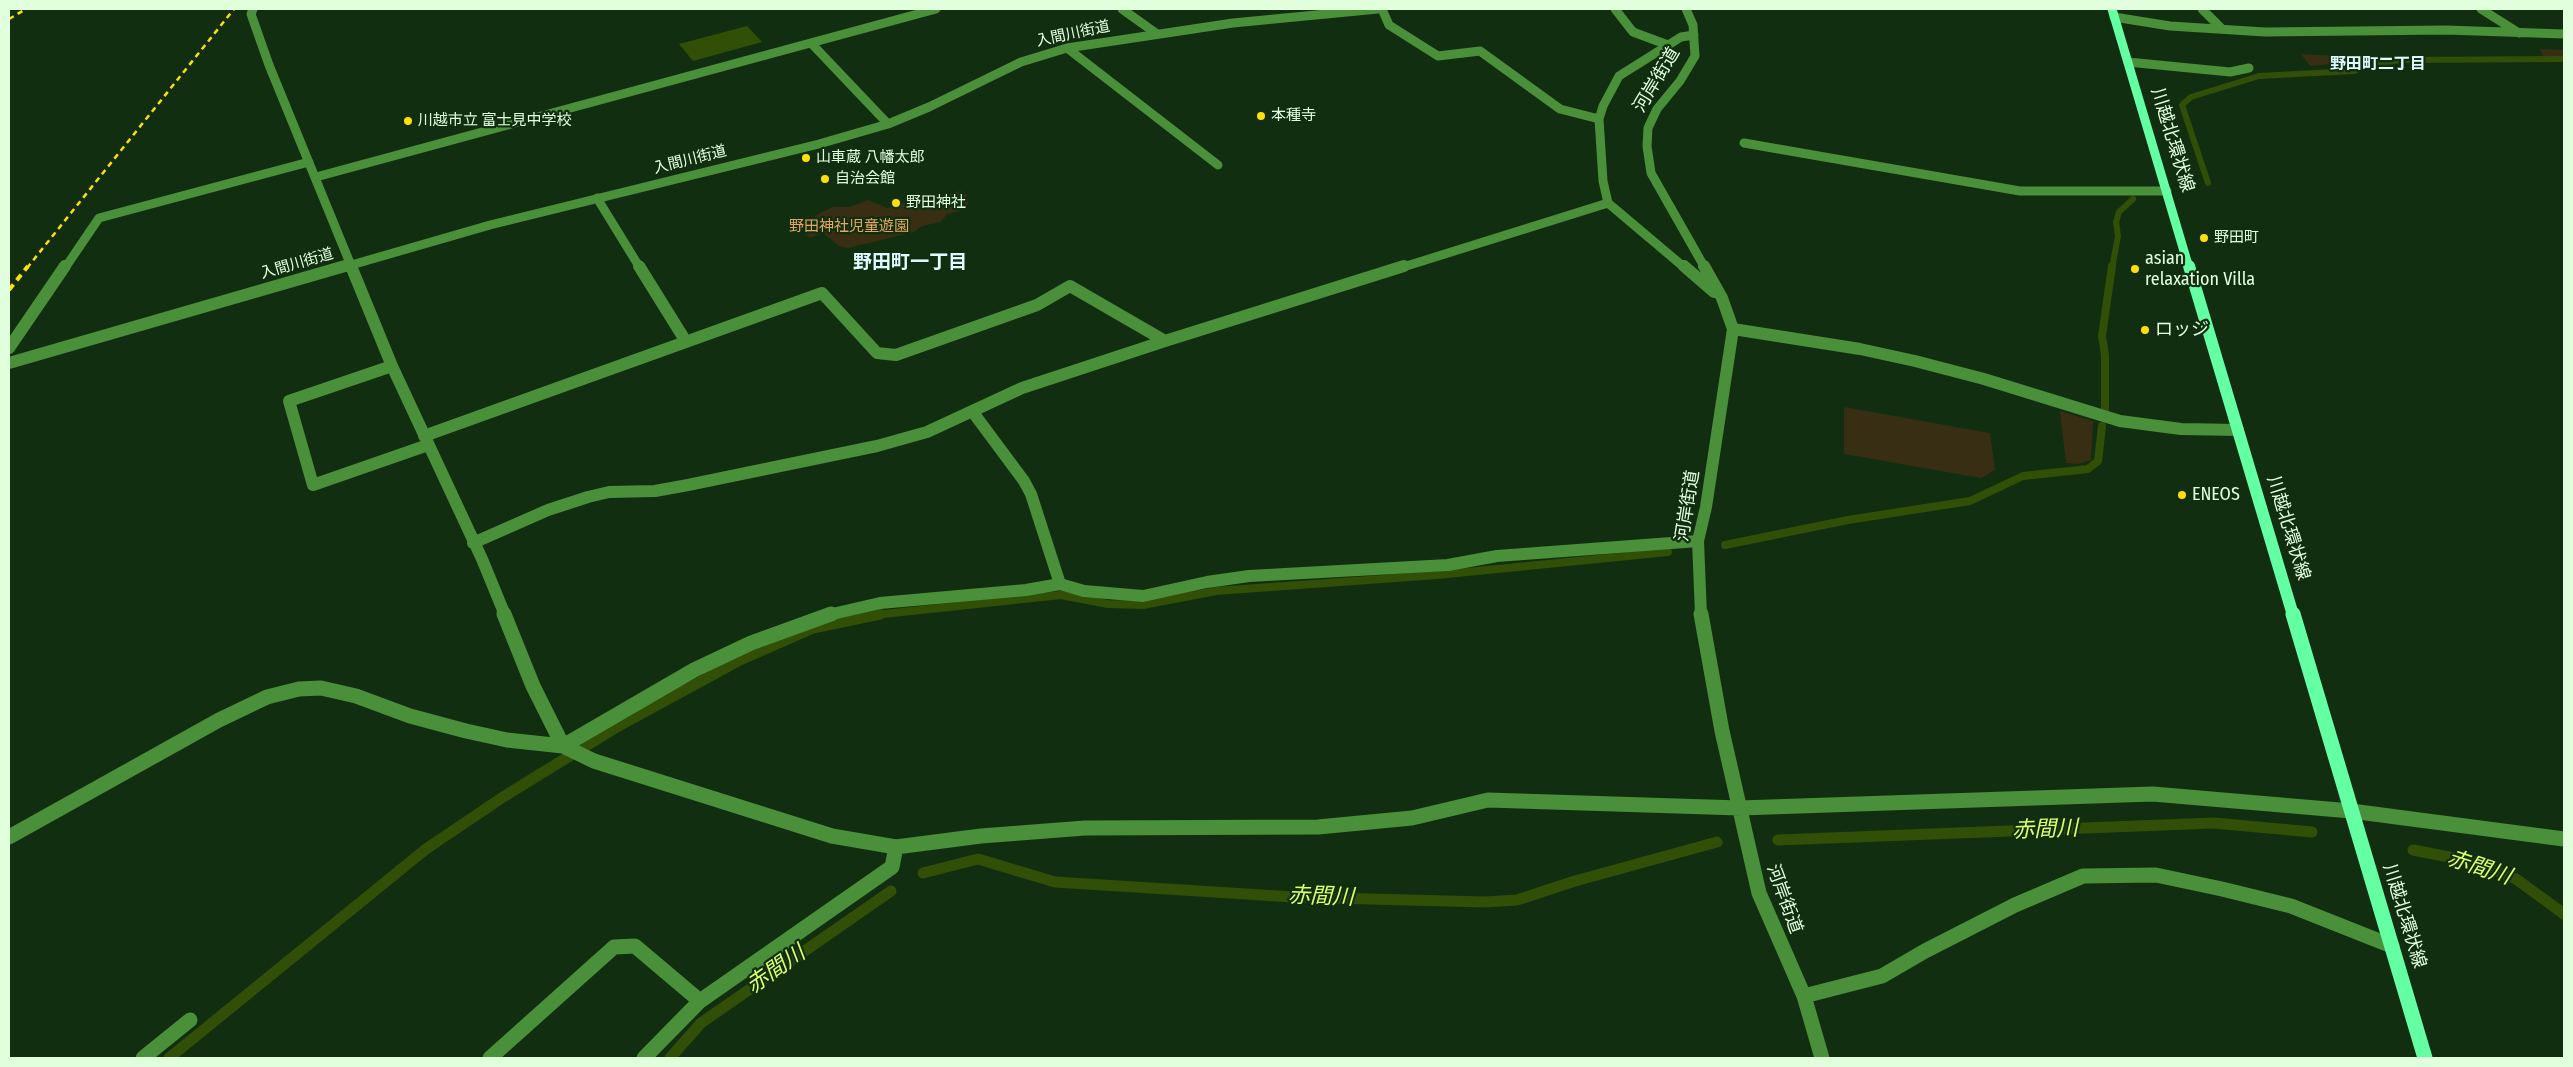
<!DOCTYPE html>
<meta charset="utf-8">
<style>
body{margin:0}
#map{position:relative;width:2573px;height:1067px;overflow:hidden;background:#122e10;font-family:"Fira Sans Condensed",sans-serif}
canvas{display:block}
.frame{position:absolute;inset:0;border:10px solid #e1ffdd;pointer-events:none}
</style>
<div id="map">
<canvas width="2573" height="1067"></canvas>
<div class="frame"></div>
</div>
<script>
const c = document.querySelector('canvas').getContext('2d');
c.lineJoin = 'round';
function fill(path, color) { c.fillStyle = color; c.fill(path, 'evenodd'); }
const toPath = rows => new Path2D(rows.map(r => 'M' + r).join(''));
function trace(path, color, width, dash) { c.strokeStyle = color; c.lineWidth = width; c.lineCap = dash ? 'butt' : 'round'; c.setLineDash(dash || []); c.stroke(path); }
function label(font, color, halo, rows, align = 'center') {
  c.font = font + ' "Fira Sans Condensed","Noto Sans JP",sans-serif'; c.lineWidth = 4.5; c.setLineDash([]); c.textBaseline = 'middle'; c.strokeStyle = halo; c.fillStyle = color; for (const [text, x, y, turn = 0] of rows) {
    c.save(); c.translate(x, y); c.rotate((+turn || 0) * Math.PI / 180); c.textAlign = isNaN(turn) ? turn : align; if (halo) c.strokeText(text, 0, 0); c.fillText(text, 0, 0); c.restore();
  }
}
const green = toPath([
 [2540,49,2564,50,2564,61,2553,61,2543,56],
 [2301,54,2352,57,2348,61,2342,63,2310,66],
 [961,191,966,194,968,204,963,210,947,214,941,222,922,226,914,232,848,248,839,246,823,233,810,238,804,233,806,224,818,214,833,207,849,207,868,200,888,208,907,202,916,192,945,195],
 [1844,407,1990,433,1995,470,1981,478,1844,454],
 [2060,411,2093,421,2091,460,2079,464,2066,463]
]);
const water = toPath([
 [747,26,762,42,693,61,679,44]
]);
const streamFar2 = toPath([
 [2208,183,2182,105,2191,97,2259,76,2354,71,2368,65,2401,60,2564,59],
 [2112,268,2118,236,2116,222,2119,212,2133,199]
]);
const streamFar1 = toPath([
 [2105,410,2105,355,2102,336,2112,266],
 [1725,545,1848,520,1970,501,2023,476,2088,469,2098,461,2102,426],
 [874,615,1061,595,1108,604,1143,605,1216,591,1437,575,1668,552]
]);
const stream = toPath([
 [1778,840,2214,823,2312,832],
 [2413,850,2475,862,2516,879,2564,914],
 [923,873,978,859,1055,882,1293,897,1485,902,1517,900,1575,881,1717,842],
 [169,1058,426,849,503,797,615,728,740,660,813,628,880,614],
 [670,1058,701,1023,891,891]
]);
const minorFar2 = toPath([
 [253,9,251,14,269,65,352,268],
 [1122,9,1157,34],
 [1382,9,1389,25,1438,56,1480,51,1560,109,1599,119],
 [1615,9,1633,32,1668,45],
 [1686,9,1693,25,1695,56,1680,81,1657,109,1648,128,1647,146,1651,173,1705,268],
 [2202,9,2222,29],
 [2481,9,2519,33],
 [2114,17,2170,26,2265,32,2446,30,2564,34],
 [811,43,888,124],
 [1067,48,1218,165],
 [2128,62,2230,72,2249,68],
 [1744,143,2020,191,2167,191],
 [316,177,936,9],
 [597,198,640,268],
 [1608,203,1603,181,1599,119,1603,106,1619,76,1681,37,1694,35],
 [65,268,99,218,309,162],
 [341,268,490,225,819,144,888,124,929,107,1021,62,1067,48,1233,23,1378,9],
 [1400,268,1608,203,1685,268]
]);
const minorFar1 = toPath([
 [351,266,392,366,482,559,505,615],
 [639,266,685,340],
 [1684,266,1714,292],
 [1733,329,1860,349,1915,361,1984,379,2120,421,2181,429,2238,430],
 [1165,341,1404,266],
 [9,348,65,266],
 [9,363,345,266],
 [392,366,289,401,313,485,428,445],
 [972,411,1024,481,1031,494,1060,584],
 [424,436,822,293,877,353,896,355,1037,305,1070,286,1165,341,1022,388,927,432,877,446,688,485,655,491,609,492,588,497,548,510,473,543],
 [828,615,880,603,1026,590,1060,584,1084,591,1143,596,1207,582,1249,576,1448,565,1497,556,1698,541],
 [1701,615,1698,541,1706,507,1733,329,1722,298,1704,266]
]);
const minor = toPath([
 [504,614,533,686,563,746],
 [1701,614,1722,731,1759,893,1804,996,1822,1058],
 [563,746,694,670,751,643,831,614],
 [9,837,219,720,267,697,299,689,321,688,356,696,410,716,466,731,507,740,563,746,594,761,832,836,896,847,981,836,1085,828,1318,827,1412,818,1488,800,1740,808,2153,794,2351,811,2564,839],
 [1804,996,1882,976,1925,951,2015,905,2083,876,2156,875,2222,889,2291,906,2392,946],
 [143,1058,190,1020],
 [490,1058,614,947,635,946,700,1001],
 [644,1058,700,1001,892,867,896,847]
]);
const majorFar2 = toPath([
 [2112,9,2189,268]
]);
const majorFar1 = toPath([
 [2189,266,2293,615]
]);
const major = toPath([
 [2293,614,2425,1058]
]);
const railFar1 = toPath([
 [9,19,26,9],
 [27,268,234,9]
]);
const rail = toPath([
 [9,290,28,266]
]);
const markers = [
 [1261,116,5,"#ffdf09"],
 [408,121,5,"#ffdf09"],
 [806,158,5,"#ffdf09"],
 [825,179,5,"#ffdf09"],
 [896,203,5,"#ffdf09"],
 [2204,238,5,"#ffdf09"],
 [2135,269,5,"#ffdf09"],
 [2145,330,5,"#ffdf09"],
 [2182,495,5,"#ffdf09"]
];
const farStreetnames = [
 ["入間川街道",1073,34,-12],
 ["入間川街道",690,160,-14],
 ["入間川街道",297,264,-16]
];
const farPoinames = [
 ["本種寺",1271,116],
 ["川越市立 富士見中学校",418,121],
 ["山車蔵 八幡太郎",816,158],
 ["自治会館",835,179],
 ["野田神社",906,203],
 ["野田町",2214,238]
];
const farParknames = [
 ["野田神社児童遊園",849,227]
];
const farNeighbourhoodnames = [
 ["野田町二丁目",2378,65]
];
const streetNames = [
 ["河岸街道",1657,80,-59],
 ["川越北環状線",2172,140,73],
 ["河岸街道",1688,506,-81],
 ["川越北環状線",2288,528,73],
 ["河岸街道",1784,899,70],
 ["川越北環状線",2404,916,73]
];
const poiNames = [
 ["asian",2145,259],
 ["relaxation Villa",2145,280],
 ["ロッジ",2155,330],
 ["ENEOS",2192,495]
];
const neighbourhoodNames = [
 ["野田町一丁目",910,263]
];
const nearWaternames = [
 ["赤間川",2045,830,-2],
 ["赤間川",2479,868,18],
 ["赤間川",1321,897,2],
 ["赤間川",776,970,-35]
];
fill(green, '#382e13');
fill(water, '#324f08');
trace(streamFar2, '#324f08', 6);
trace(streamFar1, '#324f08', 8);
trace(stream, '#324f08', 11);
trace(minorFar2, '#4a8f39', 9);
trace(minorFar1, '#4a8f39', 12);
trace(minor, '#4a8f39', 15);
trace(majorFar2, '#64ffa2', 9);
trace(majorFar1, '#64ffa2', 12);
trace(major, '#64ffa2', 15);
trace(railFar1, '#ffdf09', 2.5, [5.5, 4.5]);
trace(rail, '#ffdf09', 4, [7, 5.5]);
for (const [x, y, r, color] of markers) { const dot = new Path2D(); dot.arc(x, y, r, 0, 2 * Math.PI); c.fillStyle = color; c.fill(dot); trace(dot, '#122e10', 2); }
label('15px', '#e1ffdd', '#122e10', farStreetnames);
label('15px', '#e1ffdd', '#122e10', farPoinames, 'left');
label('15px', '#e7a761', '#122e10', farParknames);
label('bold 16px', '#dffbff', '#122e10', farNeighbourhoodnames);
label('18px', '#e1ffdd', '#122e10', streetNames);
label('18px', '#e1ffdd', '#122e10', poiNames, 'left');
label('bold 19px', '#dffbff', '#122e10', neighbourhoodNames);
label('italic 22px', '#dcff6b', '#122e10', nearWaternames);
</script>
